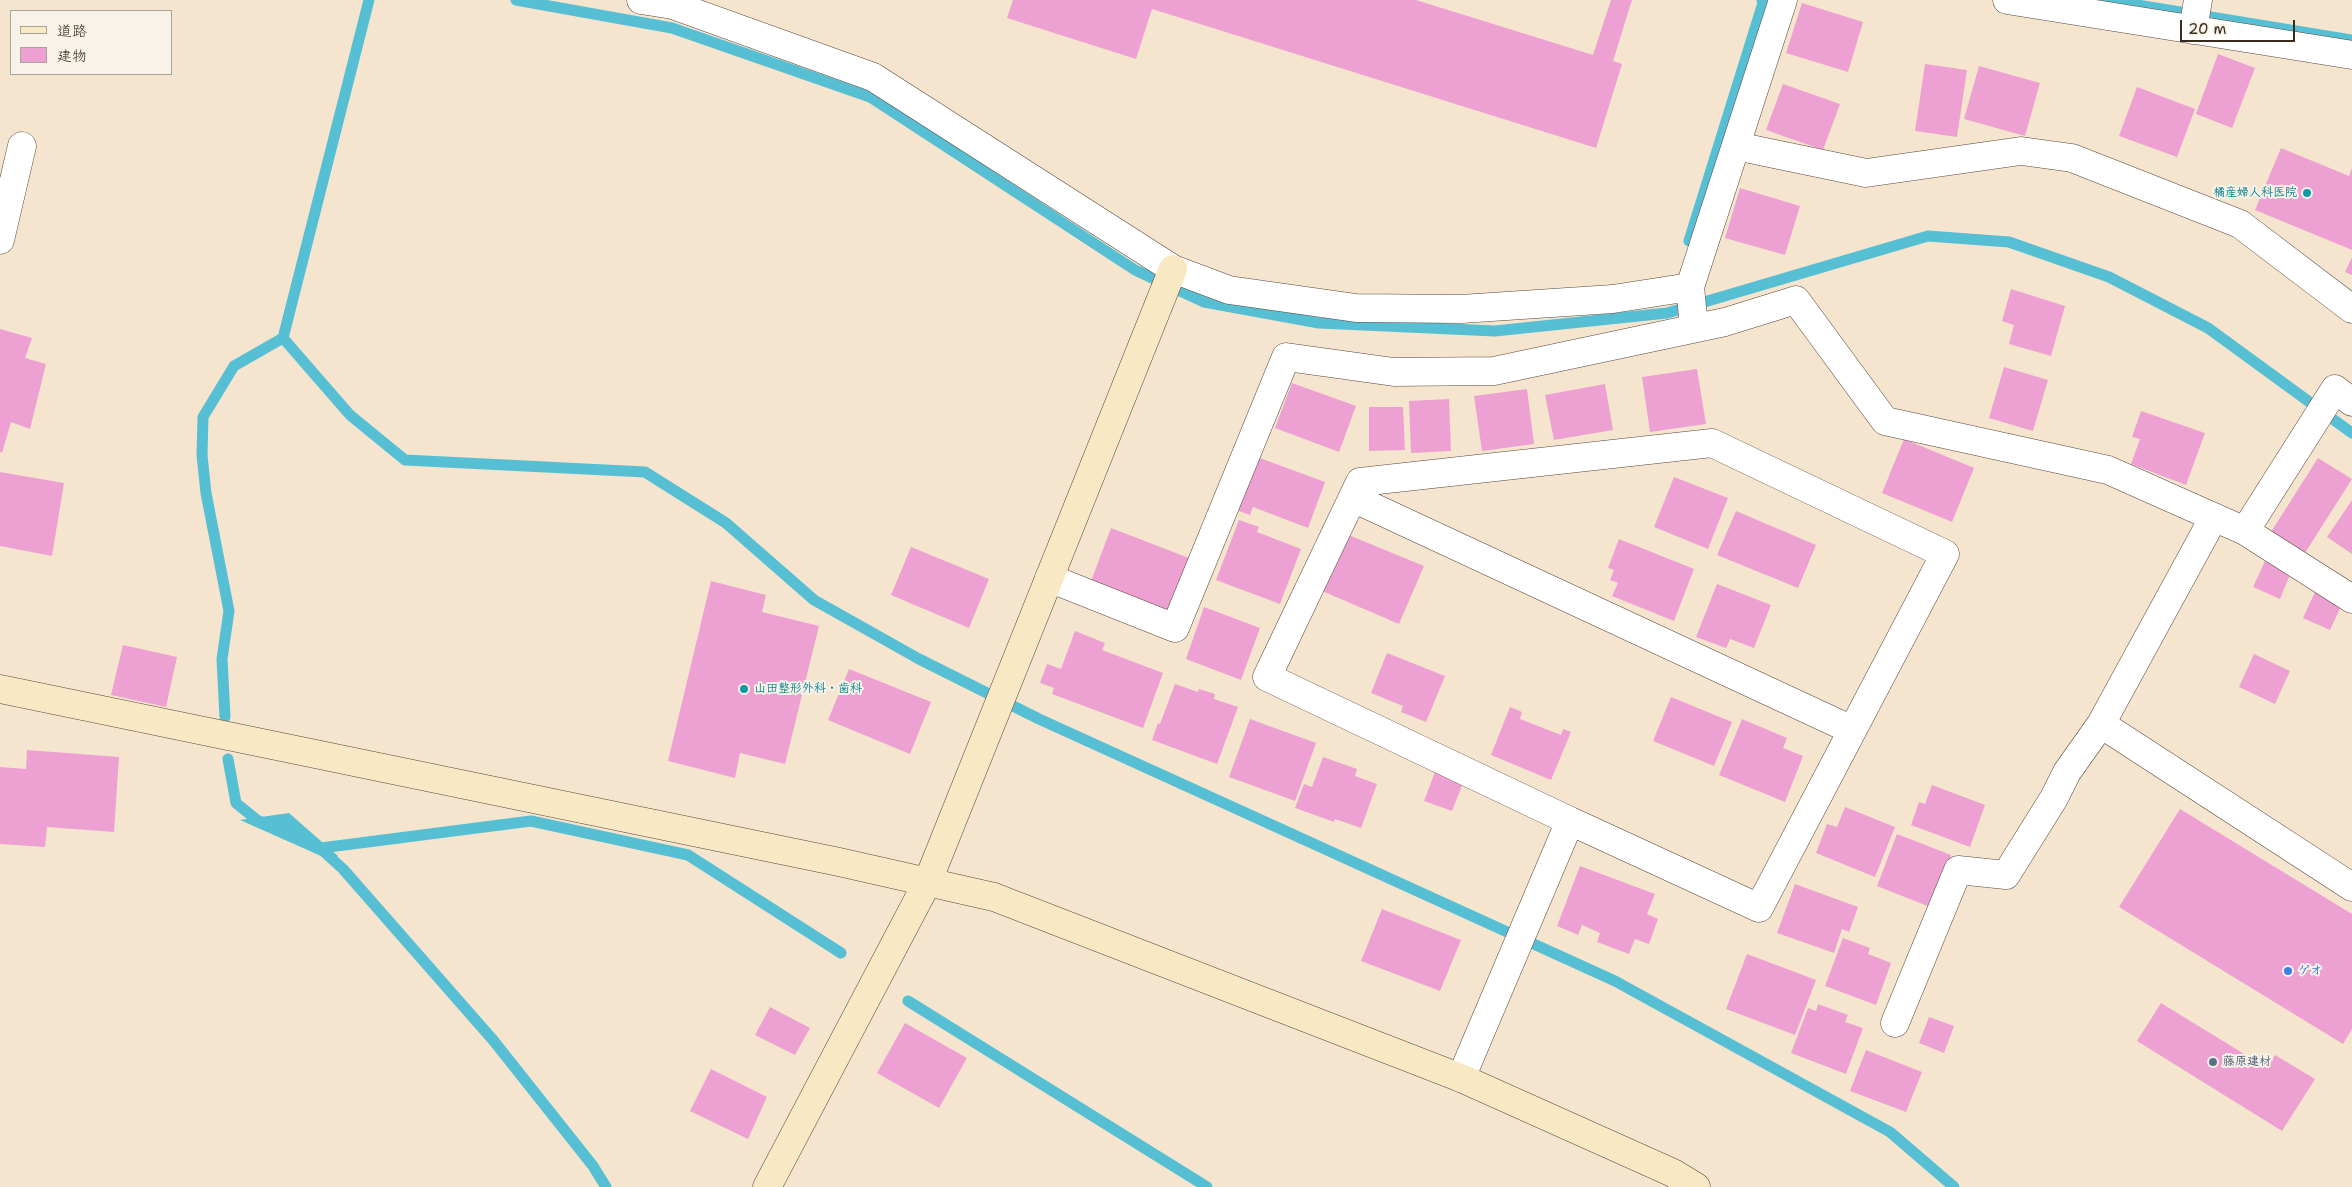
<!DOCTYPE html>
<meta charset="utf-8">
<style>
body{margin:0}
#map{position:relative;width:2352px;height:1187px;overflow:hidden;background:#f5e5cf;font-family:"Shantell Sans","Klee One",sans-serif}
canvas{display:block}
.legend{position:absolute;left:10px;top:10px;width:162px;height:65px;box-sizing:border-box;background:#f7f3e8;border:1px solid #aca397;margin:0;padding:6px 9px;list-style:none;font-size:15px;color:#3b2a1e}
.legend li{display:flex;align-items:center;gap:10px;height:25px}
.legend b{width:25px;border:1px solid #aca397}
.scale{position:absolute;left:2180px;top:20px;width:115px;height:22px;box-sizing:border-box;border:2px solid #3b2a1e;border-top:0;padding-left:6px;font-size:15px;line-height:18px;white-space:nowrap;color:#3b2a1e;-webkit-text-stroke:4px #f7f3e8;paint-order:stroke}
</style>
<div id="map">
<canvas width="2352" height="1187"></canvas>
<ul class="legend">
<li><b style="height:6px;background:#f8e8c3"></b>道路</li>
<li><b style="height:14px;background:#eda1d2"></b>建物</li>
</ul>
<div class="scale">20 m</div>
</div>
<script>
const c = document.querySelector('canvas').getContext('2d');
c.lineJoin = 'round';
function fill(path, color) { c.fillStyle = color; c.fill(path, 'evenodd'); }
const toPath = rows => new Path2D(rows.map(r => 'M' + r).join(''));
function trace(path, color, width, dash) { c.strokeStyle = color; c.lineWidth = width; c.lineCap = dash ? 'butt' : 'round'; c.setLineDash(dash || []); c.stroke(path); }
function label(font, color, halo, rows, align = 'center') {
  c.font = font + ' "Shantell Sans","Klee One",sans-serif'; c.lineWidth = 4; c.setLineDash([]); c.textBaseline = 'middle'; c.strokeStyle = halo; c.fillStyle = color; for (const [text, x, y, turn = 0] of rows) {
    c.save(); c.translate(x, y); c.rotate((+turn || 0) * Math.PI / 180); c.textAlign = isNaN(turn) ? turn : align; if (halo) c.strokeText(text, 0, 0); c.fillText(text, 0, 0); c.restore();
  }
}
const water = toPath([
 [289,813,338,856,330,860,240,820]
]);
const stream = toPath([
 [516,0,672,28,870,97,1135,270,1204,302,1319,323,1495,331,1667,313,1928,236,2009,242,2109,277,2208,328,2352,433],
 [2107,0,2352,40],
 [1689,241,1763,3,1762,0],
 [283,338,350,415,405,460,645,472,726,523,814,600,919,659,1039,719,1615,981,1890,1132,1954,1187],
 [225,717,222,659,229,611,206,493,202,455,203,417,234,366,283,338,369,0],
 [228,759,236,803,257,820,268,825],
 [321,848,531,821,688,855,841,953],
 [321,849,343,869,493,1040,593,1166,606,1187],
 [908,1001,1207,1187]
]);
const building = toPath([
 [1013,0,1416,0,1593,55,1611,0,1632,0,1613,61,1622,64,1596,148,1152,9,1136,59,1007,18],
 [1802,3,1863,22,1848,72,1786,53],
 [2218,54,2255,68,2232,128,2196,114],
 [1925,64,1967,70,1957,137,1915,131],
 [1979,66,2040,83,2025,136,1964,119],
 [1783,84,1840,104,1823,150,1766,130],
 [2137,87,2195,109,2177,157,2119,136],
 [2281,148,2349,176,2352,168,2352,250,2255,210],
 [1740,188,1800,206,1785,255,1725,238],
 [2352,257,2352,275,2345,272],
 [2011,289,2065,306,2051,356,2009,344,2014,325,2002,321],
 [0,329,32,338,25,358,46,364,30,429,11,422,2,453,0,452],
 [2004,367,2048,380,2033,431,1989,418],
 [1697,369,1706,424,1650,432,1642,377],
 [1292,383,1356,406,1339,452,1275,428],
 [1605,384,1613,430,1554,440,1545,395],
 [1527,389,1534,444,1482,451,1474,396],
 [1449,399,1451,451,1411,453,1409,401],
 [1369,407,1403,407,1405,450,1369,451],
 [2141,411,2205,433,2186,485,2131,464,2140,439,2132,437],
 [1904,439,1974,468,1952,522,1882,493],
 [1257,457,1325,482,1308,528,1253,507,1250,515,1233,509],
 [2318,458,2352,479,2305,553,2271,532],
 [0,472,64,483,52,556,0,546],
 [1674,477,1728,498,1708,549,1654,527],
 [2352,500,2352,554,2327,537],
 [1736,511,1816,545,1798,588,1717,555],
 [1239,520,1259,527,1257,532,1301,549,1280,604,1216,580],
 [1111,528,1194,560,1173,616,1090,584],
 [1346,534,1424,566,1399,624,1322,591],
 [1619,539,1694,569,1674,621,1612,596,1618,583,1610,580,1614,570,1608,568],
 [911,547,989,579,969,628,891,595],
 [2265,561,2291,572,2280,599,2253,587],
 [711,581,766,595,762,612,819,626,785,764,740,753,735,778,668,761],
 [1717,584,1771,605,1754,648,1730,639,1726,648,1696,637],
 [2315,592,2342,604,2330,630,2303,618],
 [1204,607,1260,628,1241,680,1186,659],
 [1075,631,1105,643,1102,650,1163,673,1143,728,1052,694,1054,688,1040,683,1047,664,1061,669],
 [123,645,177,657,166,707,111,695],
 [1387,653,1445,676,1426,722,1401,712,1403,706,1371,693],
 [2254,654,2290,671,2275,704,2239,687],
 [849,669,931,702,910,754,828,720],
 [1175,684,1198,692,1199,689,1215,694,1214,699,1238,707,1217,764,1152,740,1158,723,1160,724],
 [1671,697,1732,722,1714,766,1653,741],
 [1510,707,1522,712,1520,719,1561,735,1563,729,1571,732,1551,780,1491,755],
 [1250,719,1316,743,1295,801,1229,777],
 [1742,719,1787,738,1783,748,1803,756,1785,802,1719,775],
 [27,750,119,757,114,832,47,827,45,847,0,844,0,767,26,769],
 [1323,757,1357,769,1355,776,1377,784,1361,828,1335,819,1334,822,1295,808,1304,784,1312,787],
 [1435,772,1463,783,1452,811,1424,801],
 [1932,785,1985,805,1970,847,1911,825,1919,802,1925,804],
 [1845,807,1895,827,1875,877,1816,853,1827,824,1837,827],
 [2180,809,2352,914,2352,1029,2343,1044,2119,907],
 [1897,834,1951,855,1930,907,1877,886],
 [1580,866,1655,894,1647,914,1658,919,1649,944,1635,939,1629,954,1597,942,1600,933,1582,925,1578,935,1557,926],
 [1795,884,1858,907,1849,932,1842,929,1834,953,1777,933],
 [1382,909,1461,940,1440,991,1361,961],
 [1843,938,1870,948,1868,954,1891,963,1876,1005,1825,986],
 [1747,954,1816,980,1795,1035,1726,1009],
 [2161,1003,2267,1068,2275,1055,2315,1079,2282,1131,2137,1041],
 [1818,1004,1848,1015,1845,1022,1863,1028,1846,1074,1791,1053,1808,1008,1816,1011],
 [770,1007,810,1028,795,1055,755,1035],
 [1929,1017,1954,1026,1944,1053,1919,1043],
 [905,1023,967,1058,939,1108,877,1073],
 [1866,1050,1922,1072,1906,1112,1850,1091],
 [711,1069,767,1097,748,1139,690,1111]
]);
const street = toPath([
 [641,0,673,5,873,77,1173,269,1229,290,1356,308,1461,309,1613,299,1690,287],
 [2007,0,2352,55],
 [2193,30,2198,0],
 [1736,146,1866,173,2021,151,2072,158,2240,224,2352,309],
 [0,240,22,146],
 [1694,327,1690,287,1783,0],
 [1353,498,1852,730],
 [2245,531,2335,389,2352,402],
 [1049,578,1175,628,1286,357,1394,372,1494,371,1725,322,1796,300,1885,421,2108,470,2245,531,2352,599],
 [2101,724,2214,517],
 [1895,1023,1958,870,2006,875,2054,798,2067,772,2101,724,2352,887],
 [1461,1078,1570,821,1267,677,1360,482,1712,443,1945,554,1759,908,1570,821]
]);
const secondary = toPath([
 [0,689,839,862,994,897,1461,1078,1673,1173,1696,1187],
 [767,1187,928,881,1173,269]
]);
const markers = [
 [2307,193,5,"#0f9aa8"],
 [744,689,5,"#0f9aa8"],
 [2288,971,5,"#3f7fe0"],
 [2213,1062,5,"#5c6f8a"]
];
const cultureNames = [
 ["橘産婦人科医院",2297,193],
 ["山田整形外科・歯科",754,689,"left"]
];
const shopNames = [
 ["ゲオ",2298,971]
];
const serviceNames = [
 ["藤原建材",2223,1062]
];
fill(water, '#57bfd4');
trace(stream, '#57bfd4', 11);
fill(building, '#eda1d2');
trace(street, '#574639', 29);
trace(secondary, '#574639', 29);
trace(street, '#fff', 28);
trace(secondary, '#f8e8c3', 28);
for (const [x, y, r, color] of markers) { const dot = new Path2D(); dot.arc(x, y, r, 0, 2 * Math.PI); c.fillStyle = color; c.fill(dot); trace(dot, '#f7f3e8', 2); }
label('bold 12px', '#0d838f', '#f7f3e8', cultureNames, 'right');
label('bold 12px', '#366cbe', '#f7f3e8', shopNames, 'left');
label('bold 12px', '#4e5e75', '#f7f3e8', serviceNames, 'left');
</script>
